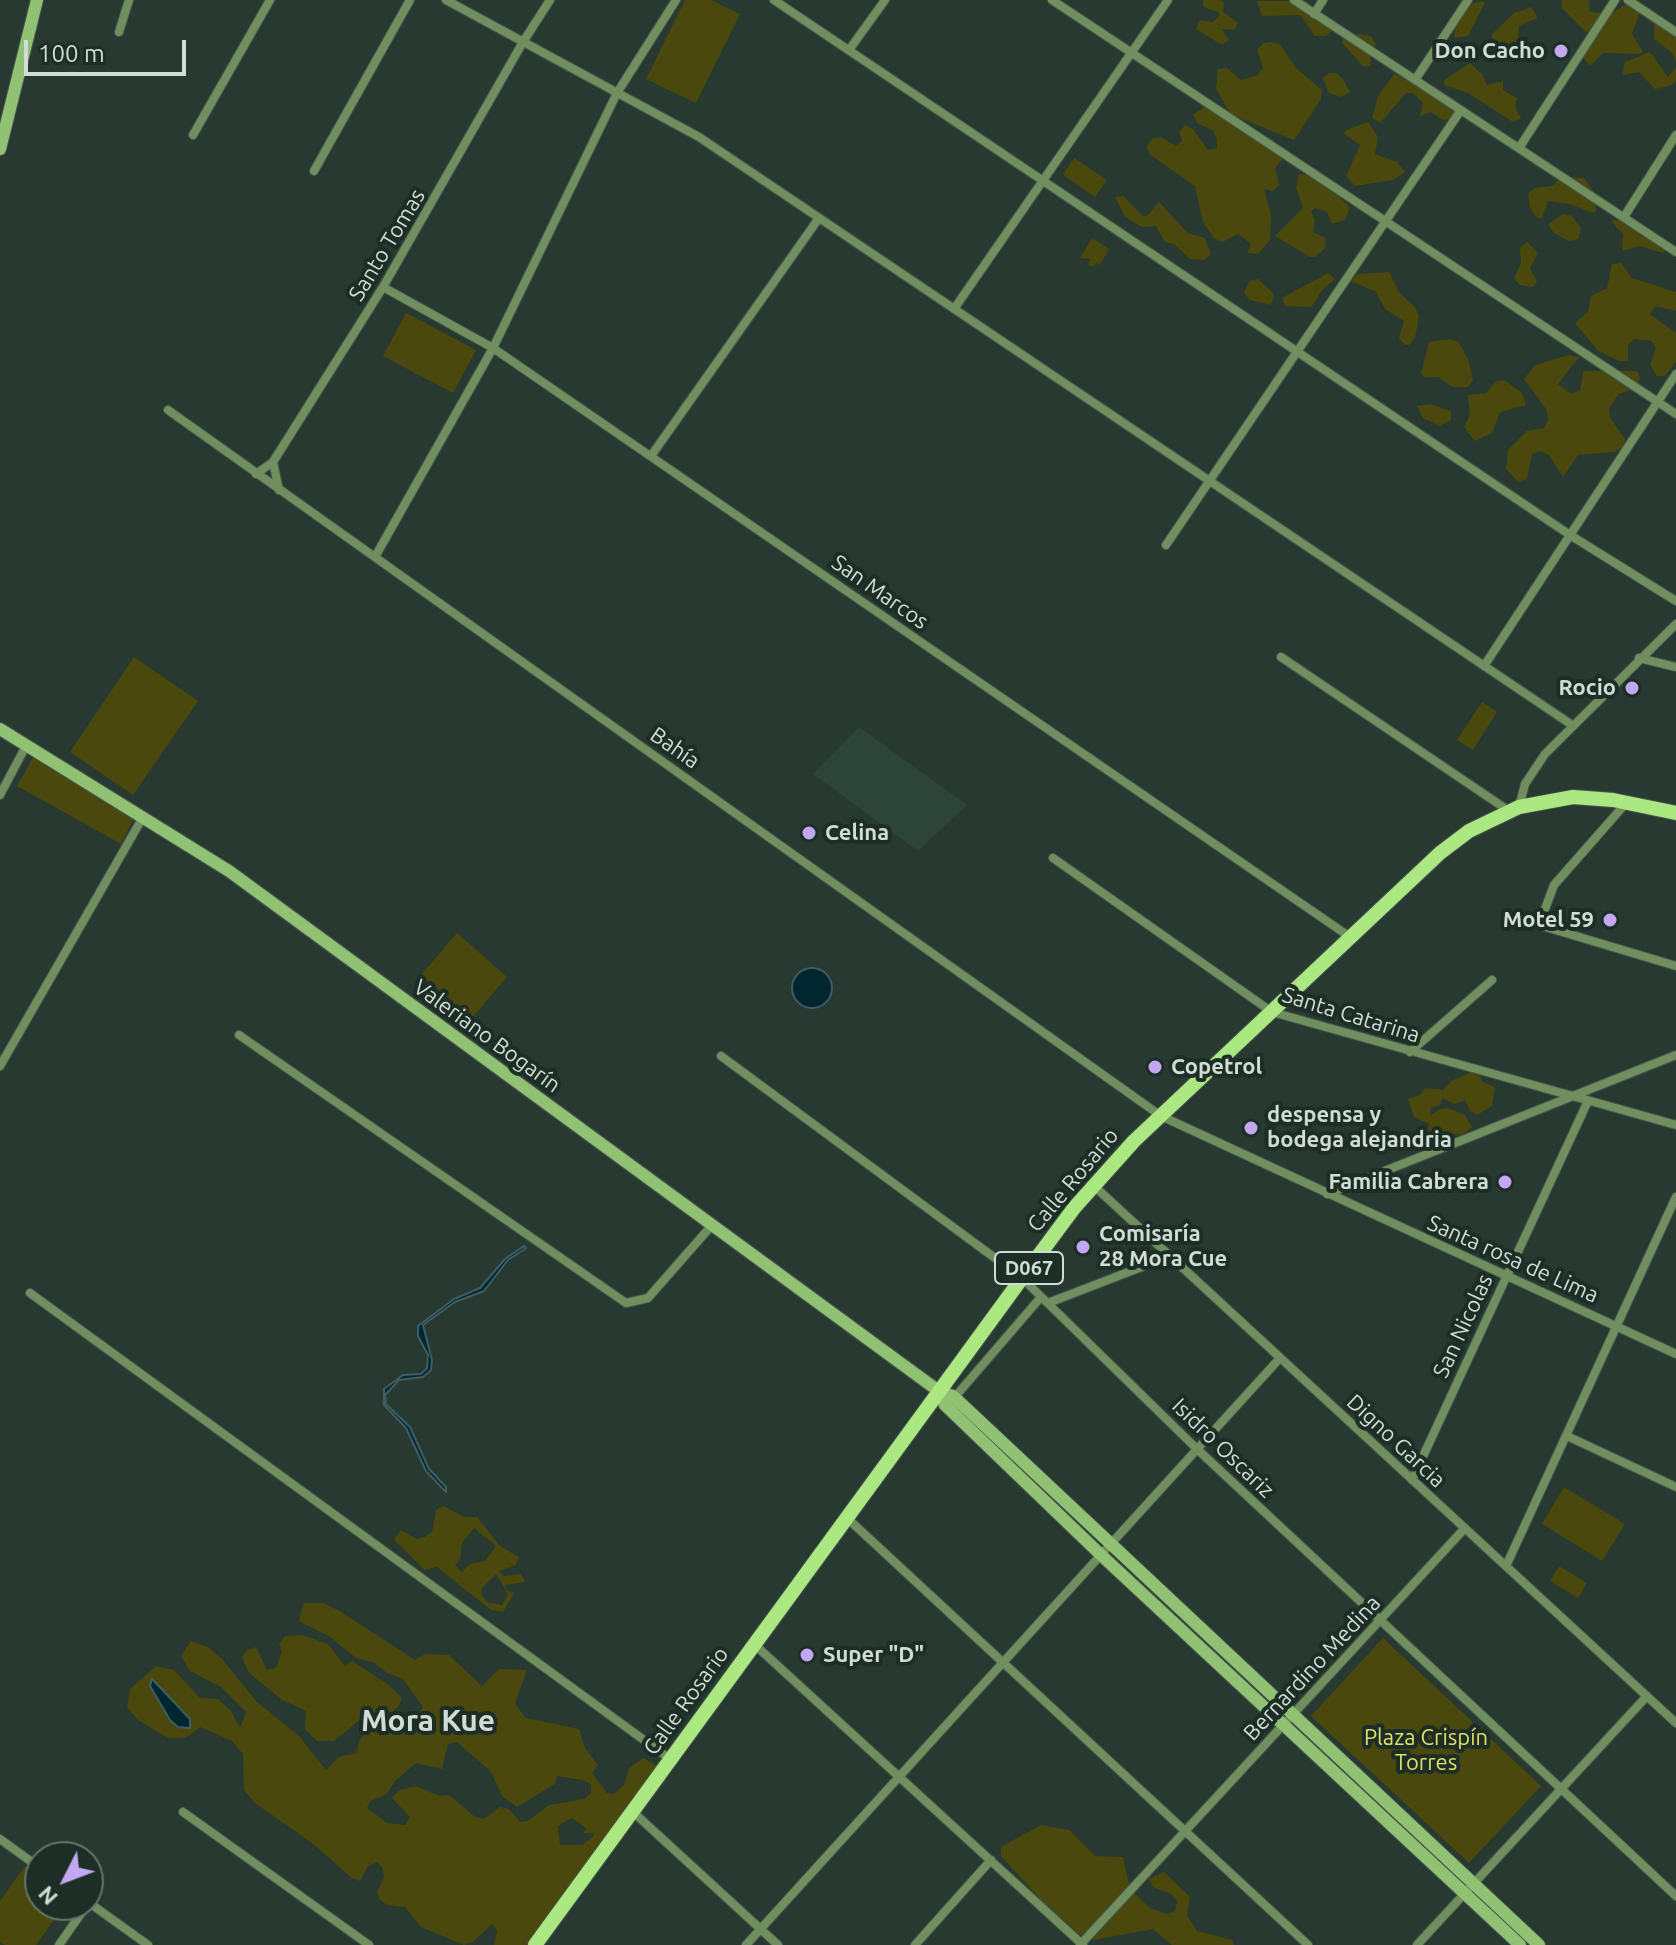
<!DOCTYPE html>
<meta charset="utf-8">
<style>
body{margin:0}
#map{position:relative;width:1676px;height:1945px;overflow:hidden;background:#273930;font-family:Ubuntu,sans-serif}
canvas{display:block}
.north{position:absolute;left:24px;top:1841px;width:80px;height:80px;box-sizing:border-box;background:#1d2e26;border:2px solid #65746c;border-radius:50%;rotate:228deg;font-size:22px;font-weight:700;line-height:32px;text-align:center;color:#d1dcd6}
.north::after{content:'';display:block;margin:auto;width:28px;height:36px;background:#c3a7f2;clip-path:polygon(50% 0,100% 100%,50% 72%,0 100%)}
.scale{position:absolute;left:24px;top:40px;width:162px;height:36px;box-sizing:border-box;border:4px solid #d1dcd6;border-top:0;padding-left:10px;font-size:24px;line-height:28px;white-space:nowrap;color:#d1dcd6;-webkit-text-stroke:6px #1d2e26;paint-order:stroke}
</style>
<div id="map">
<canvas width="1676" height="1945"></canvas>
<div class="north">N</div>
<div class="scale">100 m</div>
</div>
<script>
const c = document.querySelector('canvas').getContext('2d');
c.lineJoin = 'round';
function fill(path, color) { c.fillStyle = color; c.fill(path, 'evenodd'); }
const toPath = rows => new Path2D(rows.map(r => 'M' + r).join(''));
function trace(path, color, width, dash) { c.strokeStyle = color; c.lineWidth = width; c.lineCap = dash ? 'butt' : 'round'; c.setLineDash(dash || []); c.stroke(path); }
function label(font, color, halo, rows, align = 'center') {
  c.font = font + ' Ubuntu,sans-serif'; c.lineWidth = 8; c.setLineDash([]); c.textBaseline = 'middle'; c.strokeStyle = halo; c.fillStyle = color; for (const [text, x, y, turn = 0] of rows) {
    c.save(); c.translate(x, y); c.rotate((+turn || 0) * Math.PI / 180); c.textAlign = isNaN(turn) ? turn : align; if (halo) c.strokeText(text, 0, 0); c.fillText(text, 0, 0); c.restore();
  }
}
const built = toPath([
 [859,727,967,805,918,851,813,774]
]);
const green = toPath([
 [685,0,711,0,740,14,696,103,646,79],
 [1203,0,1220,0,1224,3,1223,12,1238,23,1234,30,1222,29,1229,40,1222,45,1196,29,1200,20,1213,22,1219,16,1219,12,1203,7],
 [1562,0,1589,0,1589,11,1603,14,1595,31,1586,32,1562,8],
 [1257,1,1307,1,1314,13,1325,15,1335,29,1325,36,1315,36,1300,15,1262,16],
 [1481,1,1485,3,1468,36,1454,38,1456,21,1472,4],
 [1626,4,1641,9,1632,34,1643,51,1640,54,1603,53,1590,66,1581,55,1608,16],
 [1531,7,1538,18,1519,26,1518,45,1495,43,1491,35,1514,13],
 [1662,23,1676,32,1676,62,1672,53,1654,39,1654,24],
 [1359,34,1371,36,1376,44,1370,55,1371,66,1363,66,1342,43,1343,39],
 [1272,42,1281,45,1295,67,1322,90,1321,99,1294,140,1230,114,1216,88,1218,69,1227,68,1241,80,1258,75,1263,67,1257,50,1263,43],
 [1650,52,1668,77,1676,67,1676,81,1670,86,1655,89,1639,72,1622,75,1625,62],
 [1470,63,1482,74,1487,85,1503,81,1503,90,1517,98,1515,106,1521,118,1513,122,1468,93,1444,85,1444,80],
 [1329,73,1336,73,1343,79,1350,92,1341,97,1329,93,1323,78],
 [1394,74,1434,92,1457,112,1452,119,1443,120,1431,112,1420,116,1423,103,1413,93,1406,93,1380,123,1372,118,1378,96],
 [1210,104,1286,155,1275,168,1279,185,1273,191,1264,189,1271,214,1270,240,1258,254,1247,253,1251,244,1238,234,1222,242,1214,238,1203,222,1195,186,1149,154,1147,146,1153,138,1161,137,1176,146,1182,141,1179,132,1185,125,1193,129,1208,150,1217,148,1217,139,1213,131,1197,123,1193,114],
 [1368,122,1378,137,1375,154,1397,162,1405,172,1393,180,1355,186,1346,176,1360,145,1344,134,1346,130],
 [1074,158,1107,180,1095,197,1063,175],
 [1299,174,1310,175,1327,183,1350,208,1345,220,1332,224,1327,212,1315,208,1311,211,1315,220,1313,232,1325,238,1325,248,1315,257,1310,257,1275,236,1303,208,1296,187],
 [1562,177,1584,178,1594,192,1596,210,1593,213,1570,204,1548,201,1542,218,1538,219,1530,208,1528,194,1534,188,1552,186],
 [1123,196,1143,216,1147,216,1159,202,1188,233,1205,238,1211,254,1204,260,1190,259,1174,244,1165,242,1156,226,1142,227,1125,217,1115,197],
 [1563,214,1572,216,1581,228,1578,239,1569,241,1554,233,1548,224],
 [1633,218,1667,247,1663,253,1641,246,1622,251,1623,234,1611,221],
 [1092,238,1109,249,1100,265,1096,263,1093,267,1088,265,1091,259,1080,258],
 [1527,242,1538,253,1530,268,1537,282,1532,287,1520,285,1514,278,1521,263,1520,248],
 [1621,263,1632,278,1676,292,1676,311,1655,306,1650,314,1676,333,1676,362,1665,376,1657,376,1650,365,1656,348,1651,341,1634,339,1628,345,1628,361,1619,361,1598,351,1575,323,1588,312,1591,296,1607,288,1612,264],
 [1389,272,1399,292,1415,307,1419,316,1415,338,1409,345,1405,345,1399,338,1404,321,1385,309,1376,292,1351,281,1357,274],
 [1328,273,1335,279,1321,291,1312,307,1285,306,1282,298],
 [1258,279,1274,294,1271,305,1250,300,1244,293,1249,281],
 [406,313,476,350,453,393,383,356],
 [1450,339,1459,342,1469,362,1473,380,1468,387,1453,387,1438,377,1424,377,1421,373,1429,342],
 [1569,355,1579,357,1558,384,1572,394,1580,390,1583,371,1637,371,1640,379,1637,387,1619,394,1609,408,1610,418,1625,439,1622,448,1614,452,1578,455,1563,477,1549,455,1540,451,1532,454,1527,479,1518,482,1506,469,1508,450,1527,431,1544,428,1548,419,1546,409,1524,379,1535,365],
 [1504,380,1522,393,1526,405,1500,412,1492,433,1475,441,1464,427,1470,415,1468,395,1486,393,1495,382],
 [1430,404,1451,411,1451,420,1440,426,1423,418,1417,406],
 [134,657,198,701,133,795,70,752],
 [1482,702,1497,712,1473,750,1457,740],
 [34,756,133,820,121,844,17,786],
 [457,933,507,977,471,1019,421,975],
 [1476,1070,1483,1082,1495,1087,1492,1106,1477,1115,1470,1111,1465,1100,1454,1104,1443,1098,1439,1106,1431,1107,1430,1116,1440,1109,1448,1108,1465,1115,1472,1127,1462,1135,1445,1133,1431,1140,1427,1137,1429,1124,1414,1117,1408,1099,1420,1095,1425,1088,1443,1090,1451,1081],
 [1564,1487,1625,1524,1602,1561,1542,1524],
 [443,1506,464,1517,477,1517,500,1546,519,1557,516,1565,499,1571,504,1576,521,1574,525,1582,505,1585,506,1590,514,1593,503,1612,491,1610,437,1567,425,1570,394,1540,401,1530,417,1539,425,1537,432,1532,436,1510],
 [474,1528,496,1546,485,1561,470,1564,462,1572,455,1565,460,1560,462,1543],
 [496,1574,508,1594,502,1605,487,1602,481,1594,482,1588],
 [1559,1566,1587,1583,1578,1598,1550,1581],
 [304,1603,323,1603,338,1610,415,1660,425,1654,449,1655,482,1686,499,1669,527,1670,515,1704,526,1718,579,1729,585,1748,598,1765,592,1773,607,1793,614,1794,624,1785,629,1768,643,1758,659,1767,604,1838,536,1945,494,1945,497,1931,492,1924,473,1942,464,1945,421,1927,405,1907,387,1905,380,1900,377,1892,384,1877,383,1868,377,1862,368,1866,360,1881,352,1878,312,1843,255,1803,244,1790,243,1754,232,1741,200,1727,186,1738,168,1738,138,1720,127,1707,130,1689,156,1666,174,1670,200,1698,218,1699,231,1711,240,1728,246,1712,221,1687,190,1671,181,1656,191,1641,208,1647,222,1659,257,1702,299,1736,326,1770,339,1757,356,1753,361,1737,391,1719,413,1723,423,1707,403,1679,387,1673,373,1662,356,1658,330,1637,299,1621],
 [457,1742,491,1772,502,1796,517,1807,555,1784,557,1776,582,1780,591,1784,591,1793,584,1799,549,1805,528,1821,520,1822,509,1809,500,1807,484,1819,475,1817,449,1795,440,1796,415,1786,398,1791,392,1798,410,1817,405,1825,387,1823,367,1808,371,1801,387,1794,396,1780,416,1763,442,1769,448,1744],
 [572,1818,586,1828,583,1833,594,1833,593,1837,582,1845,560,1845,558,1826],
 [302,1635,328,1644,345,1666,352,1661,389,1685,402,1698,399,1706,392,1712,386,1710,362,1718,334,1741,317,1741,305,1729,306,1711,282,1700,249,1673,242,1657,247,1650,256,1647,267,1670,276,1668,282,1652,279,1644,285,1636],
 [1383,1638,1541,1786,1469,1863,1311,1716],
 [1041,1825,1069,1830,1095,1856,1123,1857,1130,1889,1150,1908,1167,1914,1175,1911,1177,1901,1171,1894,1153,1887,1149,1879,1164,1872,1190,1897,1187,1915,1197,1931,1232,1940,1234,1945,1172,1945,1153,1929,1094,1940,1079,1934,1042,1901,1001,1856,1001,1847],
 [25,1866,40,1877,40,1905,65,1905,36,1945,5,1945,0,1942,0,1901]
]);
const water = toPath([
 '792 988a20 20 0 1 1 40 0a20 20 0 1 1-40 0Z',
 [524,1246,526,1248,508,1260,484,1291,455,1302,423,1325,432,1360,431,1370,423,1377,399,1380,385,1395,386,1404,410,1427,429,1469,446,1487,446,1492,426,1471,406,1428,384,1405,384,1389,403,1375,421,1374,427,1368,428,1355,418,1336,418,1326,454,1299,480,1288,505,1259,524,1246],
 [152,1679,190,1719,190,1728,178,1727,170,1720,150,1686,152,1679]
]);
const street = toPath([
 [446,0,699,137,1572,725],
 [774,0,1570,535,1676,601],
 [1052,0,1676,414],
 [1294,0,1676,252],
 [1628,0,1676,32],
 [1314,14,1323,0],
 [119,32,129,0],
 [849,50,885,0],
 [1415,80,1468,0],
 [193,135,270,0],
 [1519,148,1615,0],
 [314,171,410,0],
 [1624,217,1676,135],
 [383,287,493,348,1350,937],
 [954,309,1168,0],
 [168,410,1161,1116,1676,1354],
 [651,456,819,218],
 [273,462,279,490],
 [256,474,273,462,383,287,523,42,550,0],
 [1166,545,1461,110],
 [375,557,493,348,617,93,676,0],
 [1281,657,1509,811],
 [1639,658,1676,667],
 [1484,666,1676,374],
 [0,795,27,744],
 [1627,802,1554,885,1539,925,1676,966],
 [1519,807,1525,784,1545,754,1676,624],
 [1053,858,1272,1012,1676,1125],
 [239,1035,626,1303,648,1298,713,1224],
 [1410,1052,1492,980],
 [721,1056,1022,1278,1197,1449,1676,1896],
 [0,1066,143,817],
 [1093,1185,1676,1723],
 [1327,1194,1676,1055],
 [30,1293,670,1759],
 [1048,1303,1170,1256],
 [954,1398,1041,1297],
 [1567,1436,1676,1487],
 [1412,1480,1588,1101],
 [847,1518,1308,1945],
 [1506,1566,1676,1197],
 [755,1645,1083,1945],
 [632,1811,778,1945],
 [183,1812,369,1945],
 [0,1839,40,1868],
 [88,1902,148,1945],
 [59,1945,87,1905],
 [746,1945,1280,1358],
 [915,1945,991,1860],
 [1080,1945,1465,1528],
 [1417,1945,1647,1696]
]);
const secondary = toPath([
 [0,149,37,0],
 [0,729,229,871,940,1392,953,1396,1539,1945],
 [940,1392,945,1405,1101,1555,1520,1945]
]);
const primary = toPath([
 [535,1945,1022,1278,1074,1208,1134,1141,1440,853,1469,831,1519,807,1573,797,1613,800,1676,813]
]);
const markers = [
 [1561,51,8,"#c3a7f2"],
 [1632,688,8,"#c3a7f2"],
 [809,833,8,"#c3a7f2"],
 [1610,920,8,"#c3a7f2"],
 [1155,1067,8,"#c3a7f2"],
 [1251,1128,8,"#c3a7f2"],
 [1505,1182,8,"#c3a7f2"],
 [1083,1247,8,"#c3a7f2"],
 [807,1655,8,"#c3a7f2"]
];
const shields = [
 [1029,1268,68]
];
const shieldNames = [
 ["D067",1029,1268]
];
const poiNames = [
 ["Don Cacho",1545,51,"right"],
 ["Rocio",1616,688,"right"],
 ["Celina",825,833],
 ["Motel 59",1594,920,"right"],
 ["Copetrol",1171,1067],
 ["despensa y",1267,1115],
 ["bodega alejandria",1267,1140],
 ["Familia Cabrera",1489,1182,"right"],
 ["Comisaría",1099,1234],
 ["28 Mora Cue",1099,1259],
 ["Super \"D\"",823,1655]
];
const streetNames = [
 ["Santo Tomas",387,245,-59],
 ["San Marcos",880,592,35],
 ["Bahía",675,748,35],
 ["Santa Catarina",1351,1015,17],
 ["Valeriano Bogarín",487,1036,36],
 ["Calle Rosario",1073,1180,-50],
 ["Santa rosa de Lima",1513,1259,24],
 ["San Nicolas",1463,1326,-65],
 ["Digno Garcia",1396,1441,43],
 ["Isidro Oscariz",1223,1448,44],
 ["Bernardino Medina",1312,1668,-47],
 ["Calle Rosario",686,1701,-54]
];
const parkNames = [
 ["Plaza Crispín",1426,1738],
 ["Torres",1426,1763]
];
const districtNames = [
 ["Mora Kue",428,1721]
];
fill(built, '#2c4538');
fill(green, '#4b480d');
fill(water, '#002730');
trace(water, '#3f5d62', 2);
trace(street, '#46564e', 10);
trace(secondary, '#46564e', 14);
trace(primary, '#46564e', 16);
trace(street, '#708e5e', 8);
trace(secondary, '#91c172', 12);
trace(primary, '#abe882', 14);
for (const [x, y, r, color] of markers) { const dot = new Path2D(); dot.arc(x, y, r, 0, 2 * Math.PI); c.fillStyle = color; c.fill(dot); trace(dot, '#1d2e26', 3); }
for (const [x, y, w] of shields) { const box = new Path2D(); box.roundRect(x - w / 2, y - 16, w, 32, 6); c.fillStyle = '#1d2e26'; c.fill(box); trace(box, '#d1dcd6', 2); }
label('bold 20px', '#d1dcd6', null, shieldNames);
label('bold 22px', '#d1dcd6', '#1d2e26', poiNames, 'left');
label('22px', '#d1dcd6', '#1d2e26', streetNames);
label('22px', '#e4de64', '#1d2e26', parkNames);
label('bold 30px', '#d1dcd6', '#1d2e26', districtNames);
</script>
